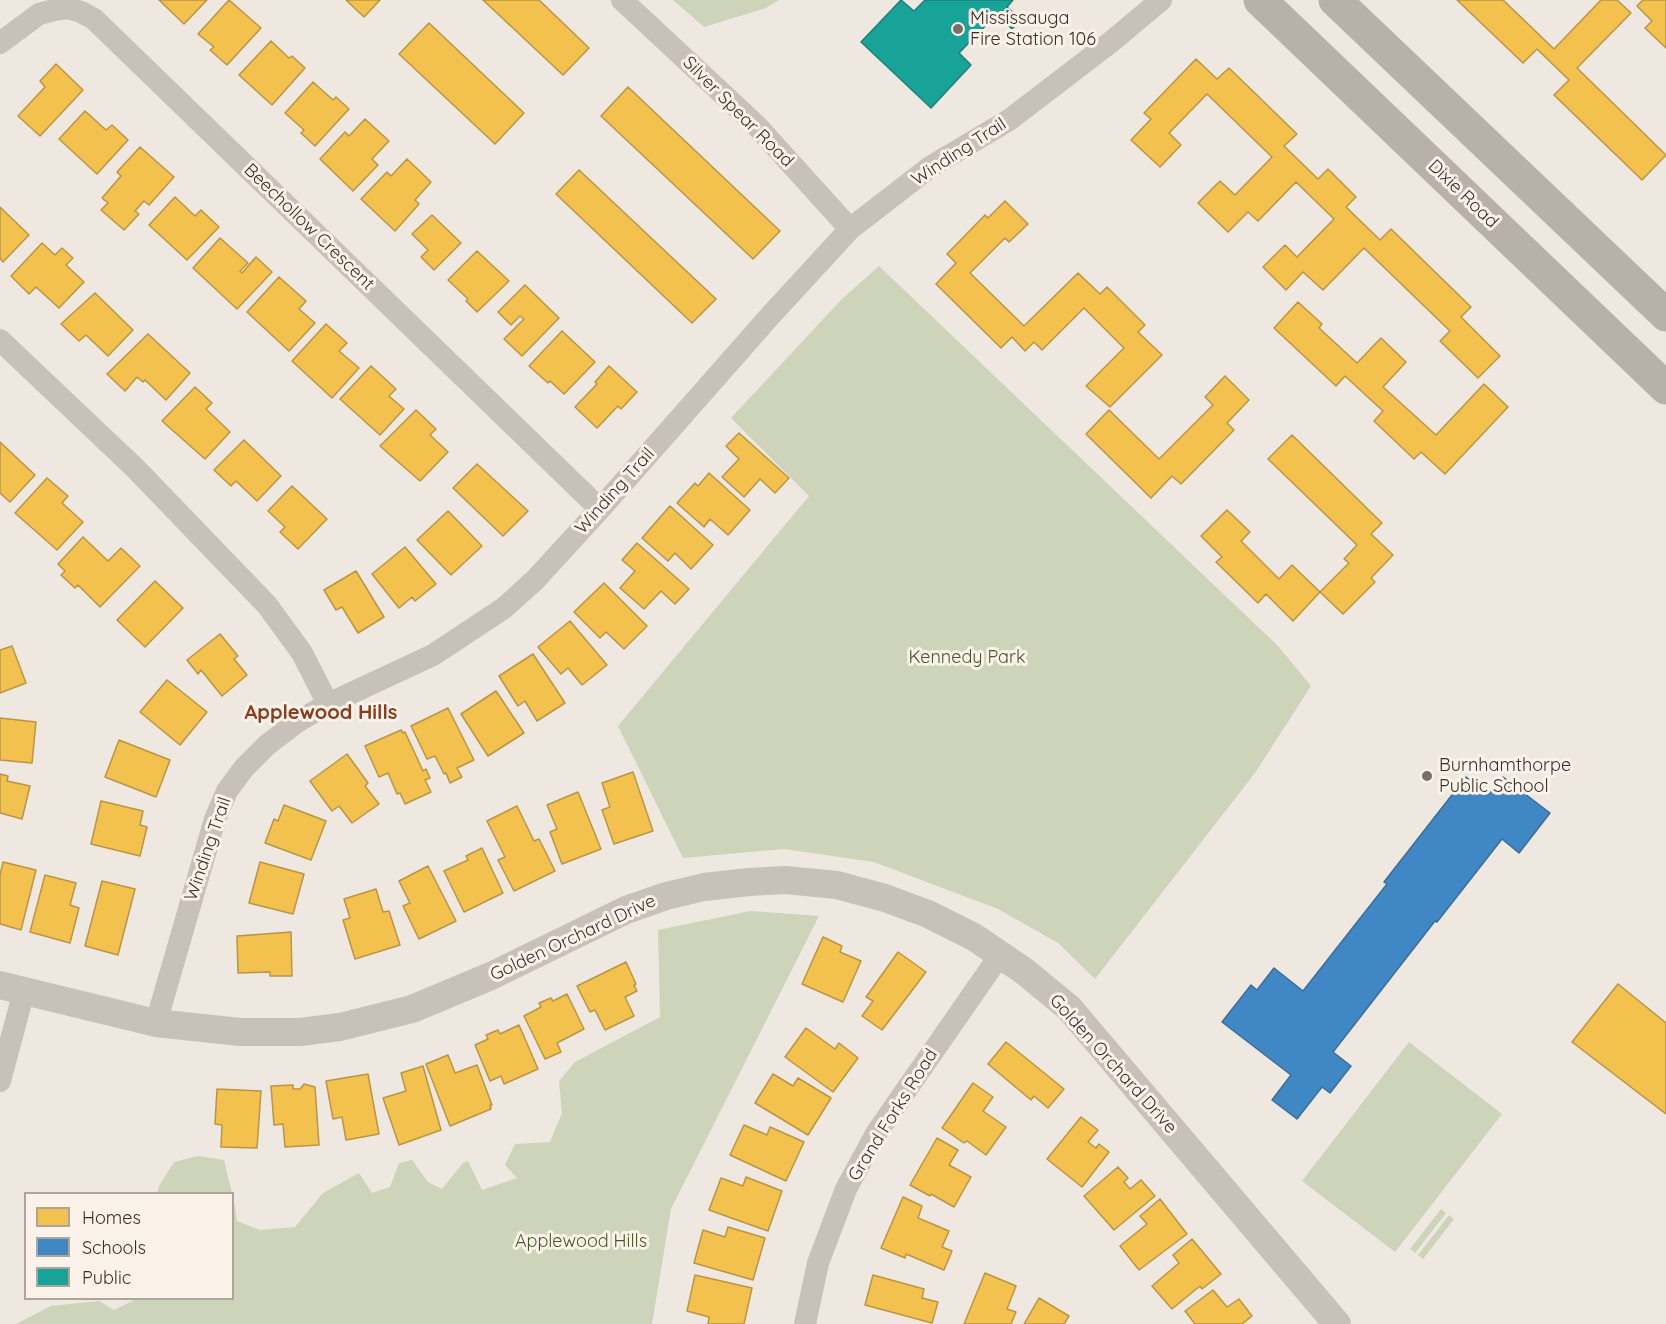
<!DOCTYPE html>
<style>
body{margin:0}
#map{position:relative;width:1666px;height:1324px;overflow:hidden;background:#eee8e1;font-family:Quicksand,sans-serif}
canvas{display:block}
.legend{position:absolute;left:24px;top:1192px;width:210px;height:108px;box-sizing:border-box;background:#fbf3e9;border:2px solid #ada49c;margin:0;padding:8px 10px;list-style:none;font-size:18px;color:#382e28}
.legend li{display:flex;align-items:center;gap:12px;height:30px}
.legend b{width:30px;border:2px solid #ada49c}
</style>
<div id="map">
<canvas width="1666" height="1324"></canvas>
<ul class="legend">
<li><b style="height:16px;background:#f2c14e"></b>Homes</li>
<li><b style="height:16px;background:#3f88c5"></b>Schools</li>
<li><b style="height:16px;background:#17a398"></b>Public</li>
</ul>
</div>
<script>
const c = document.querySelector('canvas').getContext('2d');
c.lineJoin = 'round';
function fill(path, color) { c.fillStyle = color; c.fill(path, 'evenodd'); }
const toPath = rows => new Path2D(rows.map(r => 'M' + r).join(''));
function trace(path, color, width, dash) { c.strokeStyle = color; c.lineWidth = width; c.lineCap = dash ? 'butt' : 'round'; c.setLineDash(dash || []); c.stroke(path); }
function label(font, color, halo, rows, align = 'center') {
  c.font = font + ' Quicksand,sans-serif'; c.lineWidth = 6; c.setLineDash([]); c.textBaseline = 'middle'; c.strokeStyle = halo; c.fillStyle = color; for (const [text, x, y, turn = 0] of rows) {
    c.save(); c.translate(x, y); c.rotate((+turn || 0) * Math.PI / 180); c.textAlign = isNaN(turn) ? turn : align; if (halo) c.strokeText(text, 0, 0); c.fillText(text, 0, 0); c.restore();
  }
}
const green = toPath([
 [673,0,779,0,766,8,704,27],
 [879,266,1278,646,1311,686,1255,773,1095,979,1058,943,998,909,874,862,784,849,683,858,618,726,809,496,731,418,841,300],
 [751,911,819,916,671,1209,652,1324,16,1324,51,1306,99,1301,114,1310,136,1299,232,1298,233,1195,237,1221,260,1230,295,1227,323,1193,359,1173,372,1193,390,1187,399,1163,412,1160,428,1182,442,1189,463,1163,468,1161,482,1190,517,1178,505,1165,515,1144,550,1142,562,1113,559,1081,575,1062,660,1017,658,930],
 [1409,1042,1502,1114,1395,1252,1302,1181],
 [198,1156,224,1160,232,1193,157,1193,159,1186,174,1162],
 [1441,1209,1446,1213,1415,1253,1410,1249],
 [1449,1215,1454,1219,1423,1259,1418,1255]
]);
const homes = toPath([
 [159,0,207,0,184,24,159,0],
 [229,0,261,28,227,65,210,50,214,47,198,34,229,0],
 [346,0,380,0,364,17,346,0],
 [483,0,539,0,589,48,563,75,483,0],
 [1457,0,1503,0,1554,49,1601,0,1617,0,1631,13,1577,68,1666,155,1642,180,1554,95,1569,80,1537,49,1523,63,1457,0],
 [1643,0,1666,0,1666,48,1645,28,1652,21,1637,6,1643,0],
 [429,23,524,113,495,144,399,54,429,23],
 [271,41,289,58,292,56,305,68,272,105,239,75,271,41],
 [1196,59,1217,79,1229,68,1297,134,1284,146,1318,179,1328,169,1356,197,1346,207,1380,240,1391,229,1471,307,1461,317,1500,356,1478,378,1440,341,1450,331,1364,248,1323,290,1303,272,1286,290,1263,267,1285,245,1297,257,1334,219,1296,182,1258,221,1248,212,1228,232,1198,203,1220,181,1235,195,1272,157,1207,94,1169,133,1181,145,1160,167,1131,140,1151,119,1144,113,1196,59],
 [56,64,83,90,40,136,18,116,45,87,40,81,56,64],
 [313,82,333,100,336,97,349,109,315,146,301,133,304,130,285,113,313,82],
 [628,87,780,231,753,259,601,116,628,87],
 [85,111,106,130,112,125,128,140,97,174,59,139,85,111],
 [365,119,389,141,372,159,378,165,353,191,320,159,345,132,349,136,365,119],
 [140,147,174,177,149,205,144,201,135,211,139,214,124,230,101,210,108,203,102,198,121,176,117,172,140,147],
 [407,159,431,182,415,200,419,204,395,231,361,199,387,172,391,176,407,159],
 [579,170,716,299,692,323,556,194,579,170],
 [175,197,195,216,201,210,219,227,187,260,149,225,175,197],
 [1005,201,1028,224,1009,242,1005,238,970,273,1024,326,1078,273,1100,294,1107,287,1145,325,1138,332,1162,355,1110,407,1086,386,1124,348,1084,308,1042,350,1034,342,1025,351,1012,337,1001,348,936,284,956,263,947,254,985,215,988,218,1005,201],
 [0,207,29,235,3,262,0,258,0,207],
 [432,215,461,243,434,270,421,257,428,250,412,234,432,215],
 [220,238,248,263,240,271,242,273,256,257,272,272,237,309,193,268,220,238],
 [42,243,55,255,62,248,73,258,66,265,84,282,59,308,36,287,29,294,11,276,42,243],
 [477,251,509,281,477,312,466,301,468,299,448,280,477,251],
 [279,277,306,301,299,309,315,323,289,351,247,312,279,277],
 [525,285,559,318,522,356,504,339,524,319,520,316,511,325,498,312,525,285],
 [95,293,133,330,108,356,86,335,79,341,61,324,95,293],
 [1298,302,1322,324,1319,328,1357,363,1381,338,1406,362,1383,387,1436,435,1484,384,1508,407,1445,474,1421,452,1414,459,1374,421,1383,411,1345,376,1336,386,1274,328,1298,302],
 [326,324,347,343,339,351,359,368,332,398,292,361,326,324],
 [562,331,595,362,564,394,550,381,548,383,529,366,562,331],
 [148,334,190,373,166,400,145,380,143,382,137,377,125,391,107,374,148,334],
 [371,366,396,389,389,396,404,409,380,435,340,399,371,366],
 [609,366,637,392,621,409,618,406,597,428,575,407,597,384,595,382,609,366],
 [1225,376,1249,400,1227,423,1234,430,1181,484,1172,476,1151,498,1086,434,1109,410,1159,459,1213,405,1205,397,1225,376],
 [195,387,212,403,206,409,230,432,205,459,162,421,195,387],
 [416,410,436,429,430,435,448,452,420,481,380,446,416,410],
 [739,433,789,478,775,493,760,479,744,497,722,477,739,459,726,446,739,433],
 [1292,435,1382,523,1371,534,1393,555,1371,578,1375,582,1343,614,1320,592,1349,563,1344,559,1357,545,1268,459,1292,435],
 [244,440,281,476,257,501,236,481,231,486,214,470,244,440],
 [0,442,35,475,10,502,0,493,0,442],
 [477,464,528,511,503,536,453,488,477,464],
 [709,473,750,510,728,535,710,519,704,527,677,503,695,483,698,486,709,473],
 [47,478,68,496,62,503,83,522,57,550,15,513,47,478],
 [292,486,327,519,298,549,280,532,285,527,268,511,292,486],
 [670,506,713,545,691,569,675,553,668,561,642,538,670,506],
 [1227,510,1250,532,1241,541,1279,579,1292,565,1320,592,1293,621,1266,594,1258,603,1216,562,1222,557,1201,536,1227,510],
 [448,511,482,546,451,575,417,540,448,511],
 [83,537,108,561,121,548,140,566,100,607,78,585,75,588,61,575,65,571,58,564,83,537],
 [637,543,689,589,675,604,661,591,644,609,620,588,635,571,622,560,637,543],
 [405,547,436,584,415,601,412,597,399,608,372,574,405,547],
 [356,571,384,617,358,633,342,607,336,610,324,590,356,571],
 [155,581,183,608,145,647,117,620,155,581],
 [604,583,647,626,624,649,606,632,600,638,574,612,604,583],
 [570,621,607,665,582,685,568,668,561,674,538,647,570,621],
 [220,634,238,656,234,659,247,675,222,696,201,670,198,674,187,660,220,634],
 [12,646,26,683,0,693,0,650,12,646],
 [533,654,565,703,537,721,525,701,518,706,499,676,533,654],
 [167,680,207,712,180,745,140,712,167,680],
 [496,691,524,733,488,756,461,714,496,691],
 [448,708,474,760,457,768,462,777,450,783,446,773,444,774,435,756,427,759,411,726,448,708],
 [0,718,36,722,32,763,0,760,0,718],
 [401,730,403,733,405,732,423,771,426,769,430,778,425,780,431,792,405,804,400,793,397,794,388,773,379,777,365,746,401,730],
 [119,740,170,760,156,797,105,777,119,740],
 [347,754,368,783,365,786,379,804,352,823,339,806,332,811,310,781,347,754],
 [633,772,653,831,614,844,602,810,610,807,602,783,633,772],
 [0,774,8,776,7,781,30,786,22,819,0,813,0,774],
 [578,792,601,849,562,864,550,832,557,829,547,805,578,792],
 [101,801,143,811,140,825,147,827,140,856,91,844,101,801],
 [284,805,326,821,311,860,265,843,274,819,278,821,284,805],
 [517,806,534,841,539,839,555,871,514,891,498,860,505,857,487,821,517,806],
 [482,848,503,893,464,912,444,871,468,860,466,856,482,848],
 [3,862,36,870,21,930,0,924,0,875,3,862],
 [260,862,304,874,293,914,249,903,260,862],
 [428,866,456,921,419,939,403,906,410,903,399,881,428,866],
 [45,875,76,883,70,905,79,908,70,943,30,932,45,875],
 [102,881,135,889,118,955,85,946,102,881],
 [376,889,383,912,389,911,400,945,355,959,343,920,350,918,344,899,376,889],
 [291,932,292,976,270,976,270,972,238,973,237,936,291,932],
 [823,937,842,946,840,952,861,961,843,1002,802,984,823,937],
 [898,952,926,972,882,1030,862,1016,873,1001,866,997,898,952],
 [626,962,636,984,634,985,637,991,625,997,634,1016,605,1030,595,1010,590,1012,577,986,626,962],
 [1618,984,1666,1023,1666,1114,1572,1042,1618,984],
 [567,994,584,1029,557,1043,561,1052,545,1059,524,1016,541,1007,539,1003,551,998,553,1001,567,994],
 [519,1025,538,1069,504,1084,501,1076,490,1081,475,1045,488,1039,486,1035,498,1030,500,1034,519,1025],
 [806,1028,835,1049,839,1043,858,1058,833,1092,785,1057,806,1028],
 [1006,1042,1064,1089,1048,1108,1034,1096,1031,1100,988,1064,1006,1042],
 [448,1055,455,1073,477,1065,492,1105,490,1105,491,1109,450,1126,426,1064,448,1055],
 [423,1066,441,1130,399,1145,383,1098,406,1091,401,1073,423,1066],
 [368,1074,379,1134,346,1140,342,1117,333,1119,326,1081,368,1074],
 [773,1074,793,1086,798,1078,831,1098,808,1135,755,1103,773,1074],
 [973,1083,993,1097,983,1111,1006,1127,986,1155,967,1141,964,1143,942,1128,973,1083],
 [304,1084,315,1087,319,1145,285,1147,283,1124,274,1125,271,1086,293,1085,293,1089,300,1089,304,1084],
 [217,1089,261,1091,257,1148,221,1147,222,1125,215,1124,217,1089],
 [1081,1117,1098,1130,1088,1142,1096,1148,1099,1144,1109,1152,1082,1187,1047,1159,1081,1117],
 [744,1125,767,1135,770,1127,804,1142,786,1181,730,1155,744,1125],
 [937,1138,958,1150,949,1165,971,1177,954,1207,931,1194,930,1196,910,1185,937,1138],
 [1118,1167,1128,1178,1124,1182,1130,1189,1141,1180,1155,1196,1114,1230,1084,1196,1118,1167],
 [746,1177,782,1191,768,1231,709,1210,721,1178,743,1186,746,1177],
 [903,1197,922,1206,918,1218,949,1231,942,1247,952,1251,944,1270,906,1254,905,1258,881,1248,903,1197],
 [1160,1199,1187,1234,1139,1270,1120,1246,1147,1224,1140,1216,1160,1199],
 [728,1227,765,1238,753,1280,694,1263,703,1230,725,1237,728,1227],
 [1192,1239,1221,1274,1202,1289,1200,1286,1172,1309,1152,1286,1179,1263,1173,1255,1192,1239],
 [985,1273,1016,1286,1007,1309,1016,1312,1011,1324,964,1324,985,1273],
 [695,1275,752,1288,744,1324,708,1324,709,1317,687,1311,695,1275],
 [873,1275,924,1289,922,1298,938,1302,932,1323,865,1305,873,1275],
 [1213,1290,1227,1307,1239,1299,1252,1316,1242,1324,1195,1324,1185,1311,1213,1290],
 [1039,1298,1069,1316,1064,1324,1024,1324,1039,1298]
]);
const schools = toPath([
 [1466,777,1488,795,1503,777,1550,813,1519,853,1502,839,1437,922,1435,921,1333,1052,1351,1066,1330,1093,1322,1087,1297,1119,1272,1100,1291,1075,1222,1022,1251,985,1257,990,1274,968,1303,991,1387,884,1384,882,1466,777]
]);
const public = toPath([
 [901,0,914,11,925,0,1013,0,1007,7,1021,20,1012,29,997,14,959,53,971,65,931,108,861,42,901,0]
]);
const minor = toPath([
 [622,0,756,125,850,229],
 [0,43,39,14,54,10,68,8,81,12,94,19,600,509],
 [0,340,136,469,267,605,302,653,328,704],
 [156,1023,215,819,227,791,244,768,267,745,297,722,328,704,433,655,504,608,535,580,600,509,770,316,850,229,930,167,1009,120,1111,42,1161,0],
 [0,1081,24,991],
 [805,1324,818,1263,846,1189,877,1132,1000,955]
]);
const tertiary = toPath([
 [0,985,156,1023,240,1032,300,1032,340,1027,412,1009,491,976,626,910,666,896,704,887,749,882,785,880,837,885,885,898,928,914,974,937,1024,971,1069,1008,1337,1324]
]);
const secondary = toPath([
 [1260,0,1666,388],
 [1335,0,1666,315]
]);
const markers = [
 [958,29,6,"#786f69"],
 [1427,776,6,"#786f69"]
];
const poiNames = [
 ["Mississauga",970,19],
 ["Fire Station 106",970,40],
 ["Burnhamthorpe",1439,766],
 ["Public School",1439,787]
];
const streetNames = [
 ["Silver Spear Road",738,112,45],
 ["Winding Trail",959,152,-33],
 ["Dixie Road",1463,194,44],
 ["Beechollow Crescent",309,227,44],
 ["Winding Trail",615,491,-48],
 ["Winding Trail",208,849,-71],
 ["Golden Orchard Drive",573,938,-25],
 ["Golden Orchard Drive",1113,1064,48],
 ["Grand Forks Road",893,1115,-58]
];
const parkNames = [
 ["Kennedy Park",967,658],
 ["Applewood Hills",581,1242]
];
const neighbourhoodNames = [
 ["Applewood Hills",321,713]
];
fill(green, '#ced4ba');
fill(homes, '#f2c14e');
trace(homes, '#ba9543', 1.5);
fill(schools, '#3f88c5');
trace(schools, '#3d6d96', 1.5);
fill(public, '#17a398');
trace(public, '#218076', 1.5);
trace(minor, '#c7c1ba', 22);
trace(tertiary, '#c7c1ba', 28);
trace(secondary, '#b8b1aa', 33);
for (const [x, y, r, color] of markers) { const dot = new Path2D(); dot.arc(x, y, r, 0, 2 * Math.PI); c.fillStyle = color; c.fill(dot); trace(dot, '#fbf3e9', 2); }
label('18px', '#382e28', '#fbf3e9', poiNames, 'left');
label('18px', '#382e28', '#fbf3e9', streetNames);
label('18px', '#45582b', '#fbf3e9', parkNames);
label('bold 20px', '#8b3c1d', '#fbf3e9', neighbourhoodNames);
</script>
